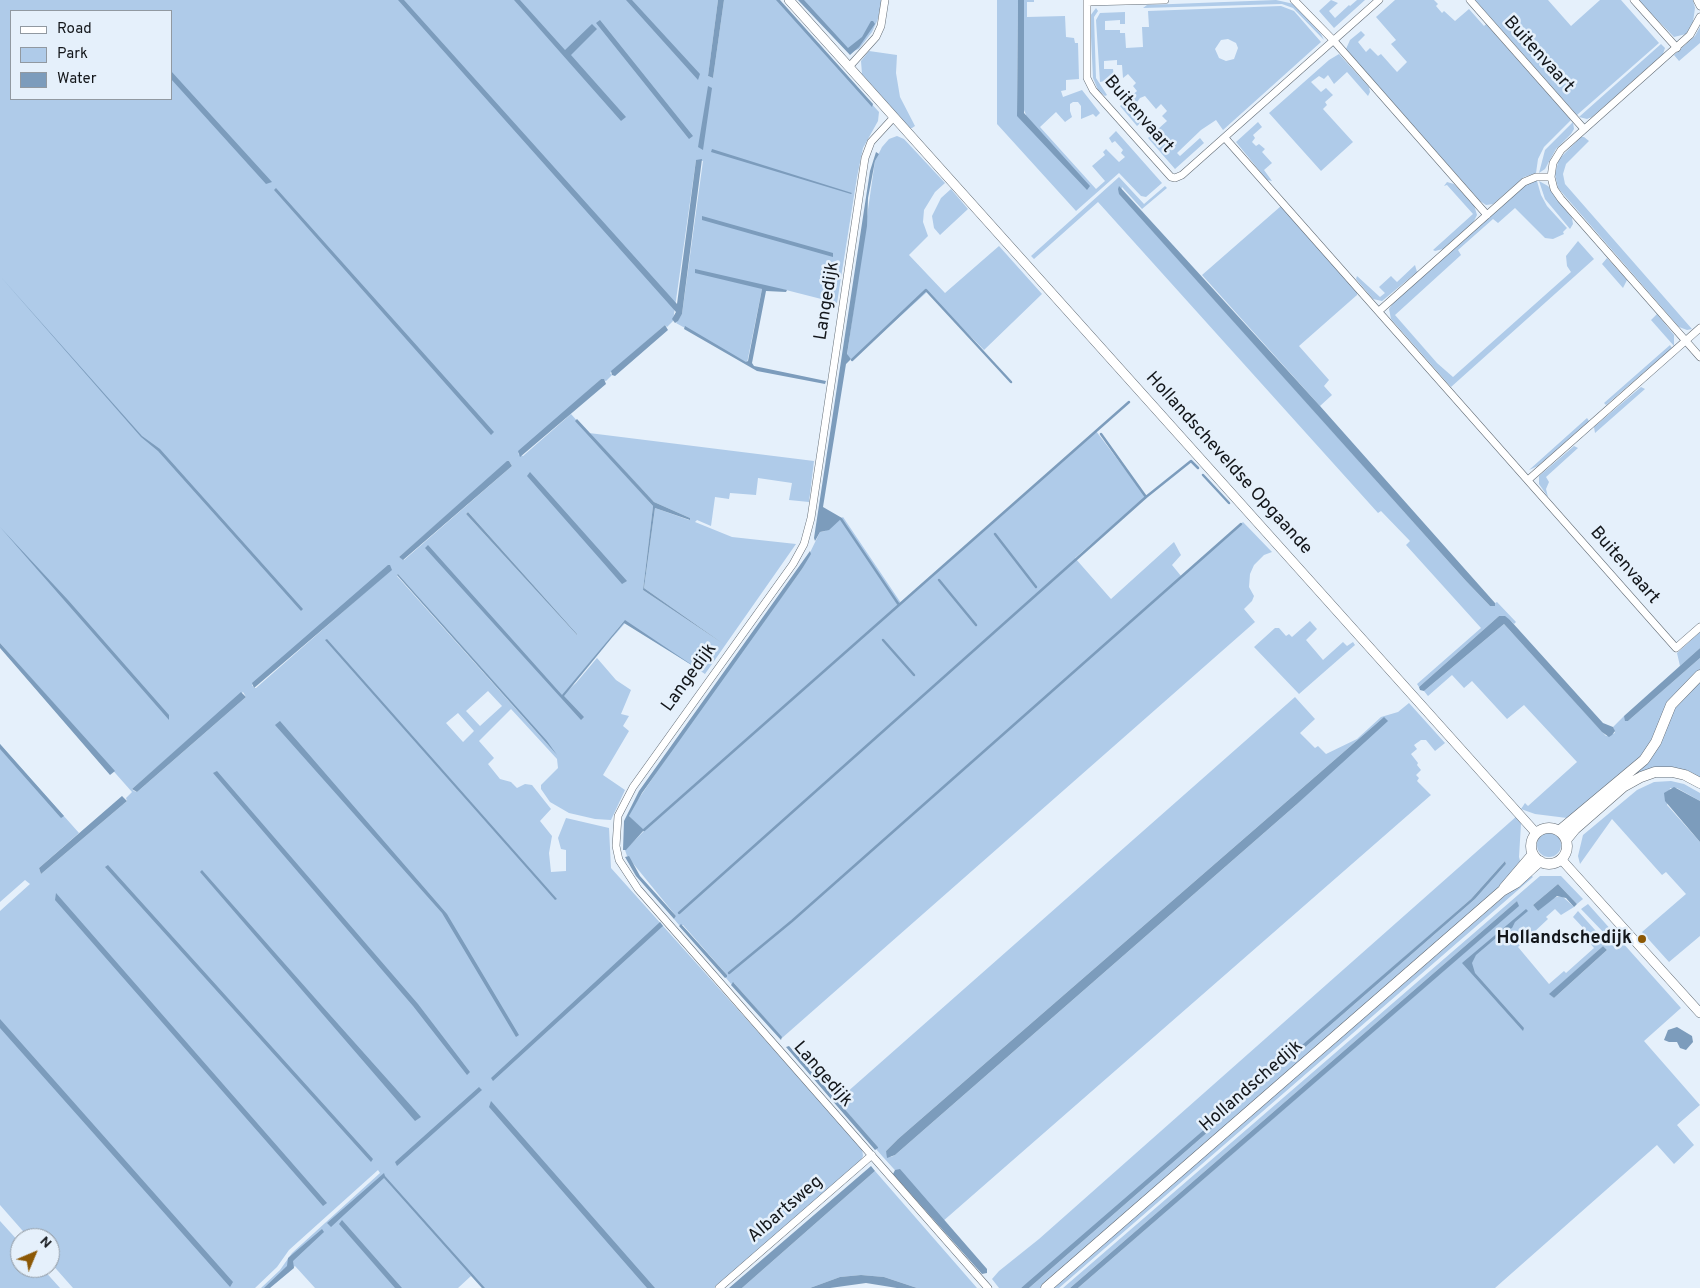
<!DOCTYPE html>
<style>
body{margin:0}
#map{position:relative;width:1700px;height:1288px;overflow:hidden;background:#e5f0fb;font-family:Overpass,sans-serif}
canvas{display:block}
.legend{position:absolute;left:10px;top:10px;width:162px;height:90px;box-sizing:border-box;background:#e5f0fb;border:1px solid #9199a1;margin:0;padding:6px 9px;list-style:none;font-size:15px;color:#13161a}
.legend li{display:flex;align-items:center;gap:10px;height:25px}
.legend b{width:25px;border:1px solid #9199a1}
.north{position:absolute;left:10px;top:1228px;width:50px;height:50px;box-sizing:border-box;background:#e5f0fb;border:1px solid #9199a1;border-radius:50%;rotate:45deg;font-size:14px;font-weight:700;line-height:20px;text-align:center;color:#13161a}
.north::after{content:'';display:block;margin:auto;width:18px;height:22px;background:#8c5805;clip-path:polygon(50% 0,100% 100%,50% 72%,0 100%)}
</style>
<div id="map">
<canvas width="1700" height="1288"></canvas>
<ul class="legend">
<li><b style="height:6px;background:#fff"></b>Road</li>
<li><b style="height:14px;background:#afcbe9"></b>Park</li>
<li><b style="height:14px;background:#7c9cbc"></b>Water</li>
</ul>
<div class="north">N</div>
</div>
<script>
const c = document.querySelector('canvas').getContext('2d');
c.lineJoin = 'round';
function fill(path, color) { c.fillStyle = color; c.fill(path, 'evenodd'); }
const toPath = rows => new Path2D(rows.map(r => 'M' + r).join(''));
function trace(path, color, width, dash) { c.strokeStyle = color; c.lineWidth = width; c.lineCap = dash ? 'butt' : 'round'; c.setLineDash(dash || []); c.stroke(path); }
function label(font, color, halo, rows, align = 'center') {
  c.font = font + ' Overpass,sans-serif'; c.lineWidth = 5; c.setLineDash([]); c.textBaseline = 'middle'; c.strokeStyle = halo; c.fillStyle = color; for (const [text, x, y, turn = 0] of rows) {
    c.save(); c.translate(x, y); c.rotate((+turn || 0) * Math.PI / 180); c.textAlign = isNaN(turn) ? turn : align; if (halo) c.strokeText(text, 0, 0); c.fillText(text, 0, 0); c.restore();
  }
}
const green = toPath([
 [0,0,718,0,708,76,713,78,724,0,777,0,879,112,878,121,863,148,857,177,837,303,786,290,758,287,762,289,747,363,676,323,682,314,703,161,696,160,673,321,667,327,665,325,610,373,612,375,606,381,601,379,518,454,523,456,571,414,653,506,643,590,725,645,644,588,655,508,689,520,690,518,654,502,589,433,814,461,809,502,789,500,792,483,758,478,756,495,730,493,729,499,715,497,711,526,697,520,695,522,732,537,796,544,705,674,626,622,612,638,624,621,563,695,576,683,597,658,616,680,631,690,621,714,629,716,623,726,629,731,603,775,625,790,611,820,595,819,569,813,550,802,541,789,541,785,558,768,557,759,511,709,479,741,494,758,488,764,500,779,511,782,517,788,525,784,532,785,551,809,540,821,552,836,549,853,551,872,566,871,566,850,561,849,558,838,566,818,609,828,611,868,862,1148,863,1156,861,1161,714,1288,482,1288,471,1276,458,1288,315,1288,295,1266,269,1288,261,1288,280,1270,292,1253,380,1173,378,1170,289,1250,277,1267,255,1288,73,1288,50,1262,50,1238,29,1238,0,1205,0,911,30,884,25,880,0,902,0,744,79,833,39,868,41,874,127,801,126,798,132,792,0,643],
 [11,11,171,11,171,99,11,99],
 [509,461,512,466,404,560,399,557],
 [468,512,577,634,577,635,466,514],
 [393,568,256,688,254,688,252,685],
 [398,574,509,699,557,755,397,576],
 [488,691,502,706,480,726,466,711],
 [243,692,246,697,137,792,134,791,132,789],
 [458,713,474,731,463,742,446,723],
 [802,0,882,0,878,19,872,32,859,49,850,52],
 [997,0,1018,0,1017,112,1026,115,1024,110,1024,0,1034,0,1034,2,1027,2,1027,17,1065,16,1066,37,1074,38,1075,43,1078,43,1079,79,1066,80,1066,90,1061,91,1063,97,1082,90,1100,113,1096,117,1093,114,1081,119,1081,106,1078,102,1073,102,1070,104,1070,111,1072,117,1065,122,1056,112,1040,127,1096,189,1105,181,1092,166,1105,155,1103,152,1106,149,1119,162,1125,157,1121,153,1123,150,1115,141,1112,143,1109,138,1116,131,1162,183,1146,197,1141,196,1119,173,1076,211,997,124],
 [1276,0,1294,4,1321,34,1324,40,1293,8,1282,4,1143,8,1147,5],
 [1331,0,1338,3,1329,11,1335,18,1349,5,1350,6,1357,0,1365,0,1334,28,1319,11],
 [1395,0,1434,0,1438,4,1436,6,1442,13,1444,11,1455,21,1469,9,1484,26,1486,24,1571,120,1544,147,1538,159,1536,173,1524,177,1493,204,1486,205,1480,201,1346,49,1350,40,1361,31,1365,35,1358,42,1366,52,1370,48,1378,56,1381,54,1397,72,1407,62,1391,44,1396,40,1376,17],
 [1475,0,1548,0,1571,26,1600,0,1621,0,1659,43,1577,115],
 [1638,0,1693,0,1695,8,1693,22,1686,34,1674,37],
 [1281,6,1294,11,1321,42,1223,130,1216,120,1201,130,1177,153,1180,156,1200,138,1204,143,1175,169,1148,138,1167,121,1162,116,1167,111,1161,104,1156,109,1145,96,1140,98,1135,105,1145,119,1137,126,1120,106,1137,91,1133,86,1136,83,1128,74,1123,78,1122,65,1117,65,1117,60,1104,61,1104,69,1113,69,1114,77,1118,78,1100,82,1096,20,1100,13,1125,12,1125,24,1120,24,1120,20,1105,21,1105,30,1120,30,1120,33,1125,33,1126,48,1143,47,1142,27,1149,27,1148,11],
 [1228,39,1236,43,1238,48,1234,59,1226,61,1219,58,1215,49,1221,40],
 [1096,8,1098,11,1094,17,1096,78,1107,95,1105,96,1098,90,1093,78,1090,16],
 [1700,27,1700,43,1679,61,1674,55,1695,36],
 [1661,44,1665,48,1663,54,1592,117,1587,119,1579,117],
 [869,51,897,55,896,73,900,97,915,126,912,128,910,128,862,74,861,61],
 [1339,54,1369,87,1370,92,1368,96,1347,72,1334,84,1328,75,1324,79,1319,76,1311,82,1321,92,1326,88,1333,95,1325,102,1327,105,1323,109,1353,142,1321,171,1269,113,1329,60],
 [1258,122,1262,127,1253,135,1255,138,1252,142,1256,146,1259,144,1265,149,1262,152,1272,163,1264,170,1272,181,1267,180,1236,142],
 [1573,122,1574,129,1571,134,1556,149,1545,169,1539,173,1545,150],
 [897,136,904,139,945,183,935,192,924,210,923,222,928,236,909,255,945,293,999,246,1042,294,984,350,927,292,852,360,847,355,875,161,882,147,889,139],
 [1581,137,1584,137,1589,141,1566,164,1563,174,1565,184,1692,329,1687,330,1679,327,1558,188,1555,174,1559,159],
 [1119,177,1144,204,1165,186,1167,188,1142,209,1122,187,1120,194,1466,581,1490,606,1497,602,1516,622,1514,624,1510,620,1499,616,1419,687,1417,684,1481,628,1406,545,1410,541,1381,511,1378,513,1098,202,1034,259,1031,256],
 [1534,181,1537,181,1541,195,1547,206,1567,228,1563,232,1564,234,1553,239,1545,238,1515,208,1498,223,1493,219,1458,250,1461,255,1395,315,1437,363,1453,377,1571,272,1567,266,1566,256,1578,241,1594,259,1451,387,1391,319,1389,309,1393,303,1527,184],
 [1539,181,1548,186,1572,218,1573,224,1570,229,1545,199],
 [1447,182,1454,184,1474,205,1477,215,1473,223,1443,249,1435,251,1433,250,1473,214,1447,185,1444,186],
 [951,189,968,209,940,235,934,228,932,216,941,198],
 [1281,206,1357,292,1357,295,1299,346,1329,380,1324,386,1332,395,1320,406,1202,275],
 [1607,258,1627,280,1623,288,1602,264],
 [1415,265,1417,272,1382,301,1373,299,1356,279,1357,276,1380,297,1385,293,1379,287,1391,276,1397,282],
 [1657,314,1674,335,1674,346,1651,320],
 [1670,345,1672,348,1606,405,1604,403],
 [1641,387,1645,389,1595,433,1594,427],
 [1587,418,1589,421,1538,466,1529,470],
 [1096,431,1146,497,1075,558,1111,599,1174,542,1181,555,1172,565,1181,576,1243,522,1272,552,1264,555,1254,565,1250,574,1249,587,1254,596,1252,601,1244,609,1255,622,782,1038,734,983,731,984,726,978,727,975,683,925,679,925,674,919,676,916,627,856,625,850,644,831,629,816,633,807,697,713,802,569,820,532,825,531,843,517,901,603],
 [1574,446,1578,448,1546,477,1549,482,1546,489,1548,497,1539,484,1539,476],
 [1310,621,1317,629,1306,640,1323,660,1343,642,1347,646,1353,642,1355,645,1299,694,1254,647,1275,628,1279,628,1286,636,1289,634,1292,637],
 [1504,624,1606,736,1615,733,1613,727,1624,716,1628,721,1700,658,1700,671,1685,684,1648,750,1567,818,1535,814,1521,809,1525,803,1528,806,1577,762,1524,705,1507,719,1472,681,1464,688,1452,675,1428,696,1424,691],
 [1700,632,1700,648,1680,666,1677,653],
 [1700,679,1700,780,1694,776,1633,777,1632,774,1670,714],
 [1295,697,1315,719,1300,733,1315,748,1318,746,1326,754,1357,739,1381,717,1398,712,1409,703,1445,743,1435,751,1426,740,1421,740,1414,745,1417,749,1411,754,1418,763,1417,765,1421,770,1416,775,1419,778,1417,781,1431,795,942,1222,883,1157,876,1149,878,1147,837,1101],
 [1384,717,1296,805,895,1155,891,1157,887,1153,886,1151,898,1139],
 [1671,781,1684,784,1700,793,1700,801,1677,788,1670,788,1667,805,1700,842,1700,936,1669,962,1642,932,1686,894,1666,872,1662,875,1612,819,1580,864,1578,856,1583,835,1637,790,1654,782],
 [1518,815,1521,824,1519,857,1521,864,1489,897,1040,1288,1029,1288,1475,899,1506,864,1505,861,1471,899,1038,1276,1021,1288,999,1288,992,1279,999,1271,1039,1239],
 '1537 845a12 12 0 1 1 24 0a12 12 0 1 1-24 0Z',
 [1530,874,1533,877,1059,1288,1053,1288],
 [1540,876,1561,876,1583,899,1577,904,1558,884,1533,905,1538,911,1552,898,1562,896,1574,907,1561,915,1555,909,1546,917,1548,919,1518,947,1549,984,1564,971,1566,973,1594,948,1584,936,1587,932,1573,917,1578,911,1604,940,1606,935,1581,909,1588,904,1681,1008,1644,1041,1700,1105,1677,1125,1694,1145,1674,1164,1657,1145,1495,1288,1078,1288,1518,906,1517,901,1070,1288,1063,1288],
 [1603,946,1607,950,1554,998,1550,994],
 [875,1171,977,1288,917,1288,884,1277,861,1275,840,1277,810,1288,742,1288],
 [0,1221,20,1243,20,1268,42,1268,60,1288,0,1288]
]);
const water = toPath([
 [398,0,404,0,677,304,696,160,702,159,682,314,678,321,675,323,672,319,676,312],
 [514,0,520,0,565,50,592,24,597,29,571,55,626,117,621,121],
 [626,0,632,0,700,74,698,80],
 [718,0,724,0,713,78,708,76],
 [776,0,780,0,873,104,872,107],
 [798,0,804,0,848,48,862,37,871,21,873,21,875,24,859,47,850,55],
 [1018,0,1024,0,1024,113,1090,186,1087,190,1017,116],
 [600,20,693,136,689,139,596,23],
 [171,71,272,182,266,184,171,79],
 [708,86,712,88,703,150,698,147],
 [712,149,852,193,851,194,711,152],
 [876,152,879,154,875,161,868,198,867,226,847,354,851,359,846,364,823,507,842,518,829,530,820,532,815,541,814,538,870,171],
 [1119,186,1320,406,1495,603,1495,606,1490,606,1466,581,1119,194,1118,189],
 [276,188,494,432,491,435,274,190],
 [702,216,833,253,833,257,702,220],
 [695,269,787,290,786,292,766,291,752,363,754,366,826,381,825,384,757,371,684,329,685,326,746,362,748,361,762,289,695,273],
 [0,276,142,436,160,449,303,609,301,611,158,451,141,437],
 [665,325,668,330,615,376,612,375,611,371],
 [601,379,604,379,606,384,520,457,518,451],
 [577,419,654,502,690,518,690,520,655,508,644,588,725,645,643,590,653,506,575,421],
 [507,461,509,461,512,466,403,560,399,557],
 [530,472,627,581,622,584,527,476],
 [468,512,577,634,577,635,466,514],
 [0,527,68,600,169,715,169,720],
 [428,545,562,695,625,620,698,669,624,623,564,696,584,717,581,720,425,548],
 [810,551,811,554,802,569,642,793,629,816,644,830,626,850,623,850,624,821,639,791],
 [388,565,390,565,392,570,254,688,252,683],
 [398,574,547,741,557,755,397,575],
 [1499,616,1505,616,1510,620,1603,723,1613,727,1615,731,1612,735,1609,737,1602,732,1504,624,1424,691,1420,690,1419,687],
 [327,639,557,899,555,900,325,640],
 [0,643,115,771,110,775,0,648],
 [1700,648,1700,658,1628,721,1625,721,1624,716],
 [241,692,246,697,137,792,132,789],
 [1384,717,1388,721,1296,805,895,1155,887,1158,886,1151,898,1139],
 [280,721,447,914,519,1035,516,1037,442,913,275,725],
 [0,744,64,816,61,818,0,749],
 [217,771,418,1004,470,1072,467,1075,413,1006,213,773],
 [1674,787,1700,801,1700,842,1665,801,1664,793],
 [122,796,127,801,41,874,39,868],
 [629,856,640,876,676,916,674,919,636,876,625,857],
 [1505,861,1506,864,1475,899,1029,1288,1021,1288,1471,899],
 [108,865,373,1159,371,1162,105,867],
 [202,870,322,1006,421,1117,415,1121,200,872],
 [1558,884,1577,904,1574,907,1566,898,1557,896,1538,911,1533,905],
 [56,893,327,1203,323,1206,55,900],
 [1517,901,1519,906,1078,1288,1070,1288],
 [1526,909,1528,911,1515,922,1512,928,1503,932,1476,955,1472,963,1475,973,1524,1028,1523,1031,1462,963],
 [660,922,663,926,493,1081,491,1078],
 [681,924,727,975,727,977,725,978,679,926],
 [1603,946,1607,950,1554,998,1549,994],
 [733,982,782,1037,781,1040,731,985],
 [0,1019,233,1282,230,1287,0,1028],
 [1677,1027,1692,1036,1693,1042,1686,1050,1680,1048,1677,1042,1669,1042,1664,1040,1668,1030],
 [789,1046,878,1147,878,1148,875,1150,786,1047],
 [479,1087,482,1090,397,1166,395,1162],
 [491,1101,655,1288,647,1288,489,1107],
 [871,1166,875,1171,742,1288,729,1288],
 [900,1169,987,1269,987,1273,982,1274,893,1174,895,1170],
 [384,1173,385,1176,485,1288,482,1288,384,1178,331,1227,327,1223],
 [342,1220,402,1288,395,1288,339,1224],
 [322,1229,324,1232,293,1261,294,1268,270,1288,264,1288,287,1266,288,1258],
 [861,1275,884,1277,917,1288,897,1288,866,1283,830,1288,810,1288,840,1277]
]);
const stream = toPath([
 [852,360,926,290,1011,382],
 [1203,475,1229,503],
 [1146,497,1191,461,1198,468],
 [841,519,899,605],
 [995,534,1036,587],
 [939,580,976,625],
 [883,640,914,675],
 [644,830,1129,402],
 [679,913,1146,497,1101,434],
 [729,973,792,921,1241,524]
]);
const minor = toPath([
 [1087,0,1087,78,1093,90,1171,177,1175,178,1182,175,1379,0],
 [1294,0,1334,41,1487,215],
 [1470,0,1584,129],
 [1634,0,1677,48],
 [1697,0,1700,6],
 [1087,2,1165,0],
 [1700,17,1690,35,1561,150,1553,163,1551,177,1554,189,1561,199,1700,357],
 [849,67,876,37,881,26,885,0],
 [894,117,871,142,865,158,811,518,804,544,793,564,633,787,618,816,616,846,619,860,638,889,988,1288],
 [1225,138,1676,648,1700,627],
 [1379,311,1524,182,1536,177,1551,177],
 [1528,480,1700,328],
 [719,1288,872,1155]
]);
const tertiary = toPath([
 [789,0,1536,833],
 [1561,859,1700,1013]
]);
const secondary = toPath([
 '1531 846a18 18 0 1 1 36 0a18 18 0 1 1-36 0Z',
 [1559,831,1644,760,1656,742,1671,705,1700,675],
 [1566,840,1575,829,1623,787,1641,777,1655,772,1672,772,1685,775,1700,783],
 [1504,888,1533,854],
 [1046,1288,1502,891,1516,883,1540,861]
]);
const markers = [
 [1642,939,5,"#8c5805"]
];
const streetNames = [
 ["Buitenvaart",1538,55,48],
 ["Buitenvaart",1138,115,49],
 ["Langedijk",828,301,-81],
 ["Hollandscheveldse Opgaande",1228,464,48],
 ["Buitenvaart",1624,566,49],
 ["Langedijk",690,678,-54],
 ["Langedijk",822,1075,49],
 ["Hollandschedijk",1252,1087,-41],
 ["Albartsweg",786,1210,-41]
];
const poiNames = [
 ["Hollandschedijk",1632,939]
];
fill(green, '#afcbe9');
fill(water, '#7c9cbc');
trace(stream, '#7c9cbc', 2.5);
trace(minor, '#646d76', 8);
trace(tertiary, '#646d76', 10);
trace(secondary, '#646d76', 11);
trace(minor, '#fff', 7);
trace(tertiary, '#fff', 9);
trace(secondary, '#fff', 10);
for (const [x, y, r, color] of markers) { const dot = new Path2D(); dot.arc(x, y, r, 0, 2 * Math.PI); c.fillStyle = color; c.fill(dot); trace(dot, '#e5f0fb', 2); }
label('18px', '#13161a', '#e5f0fb', streetNames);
label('bold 18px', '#13161a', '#e5f0fb', poiNames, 'right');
</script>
